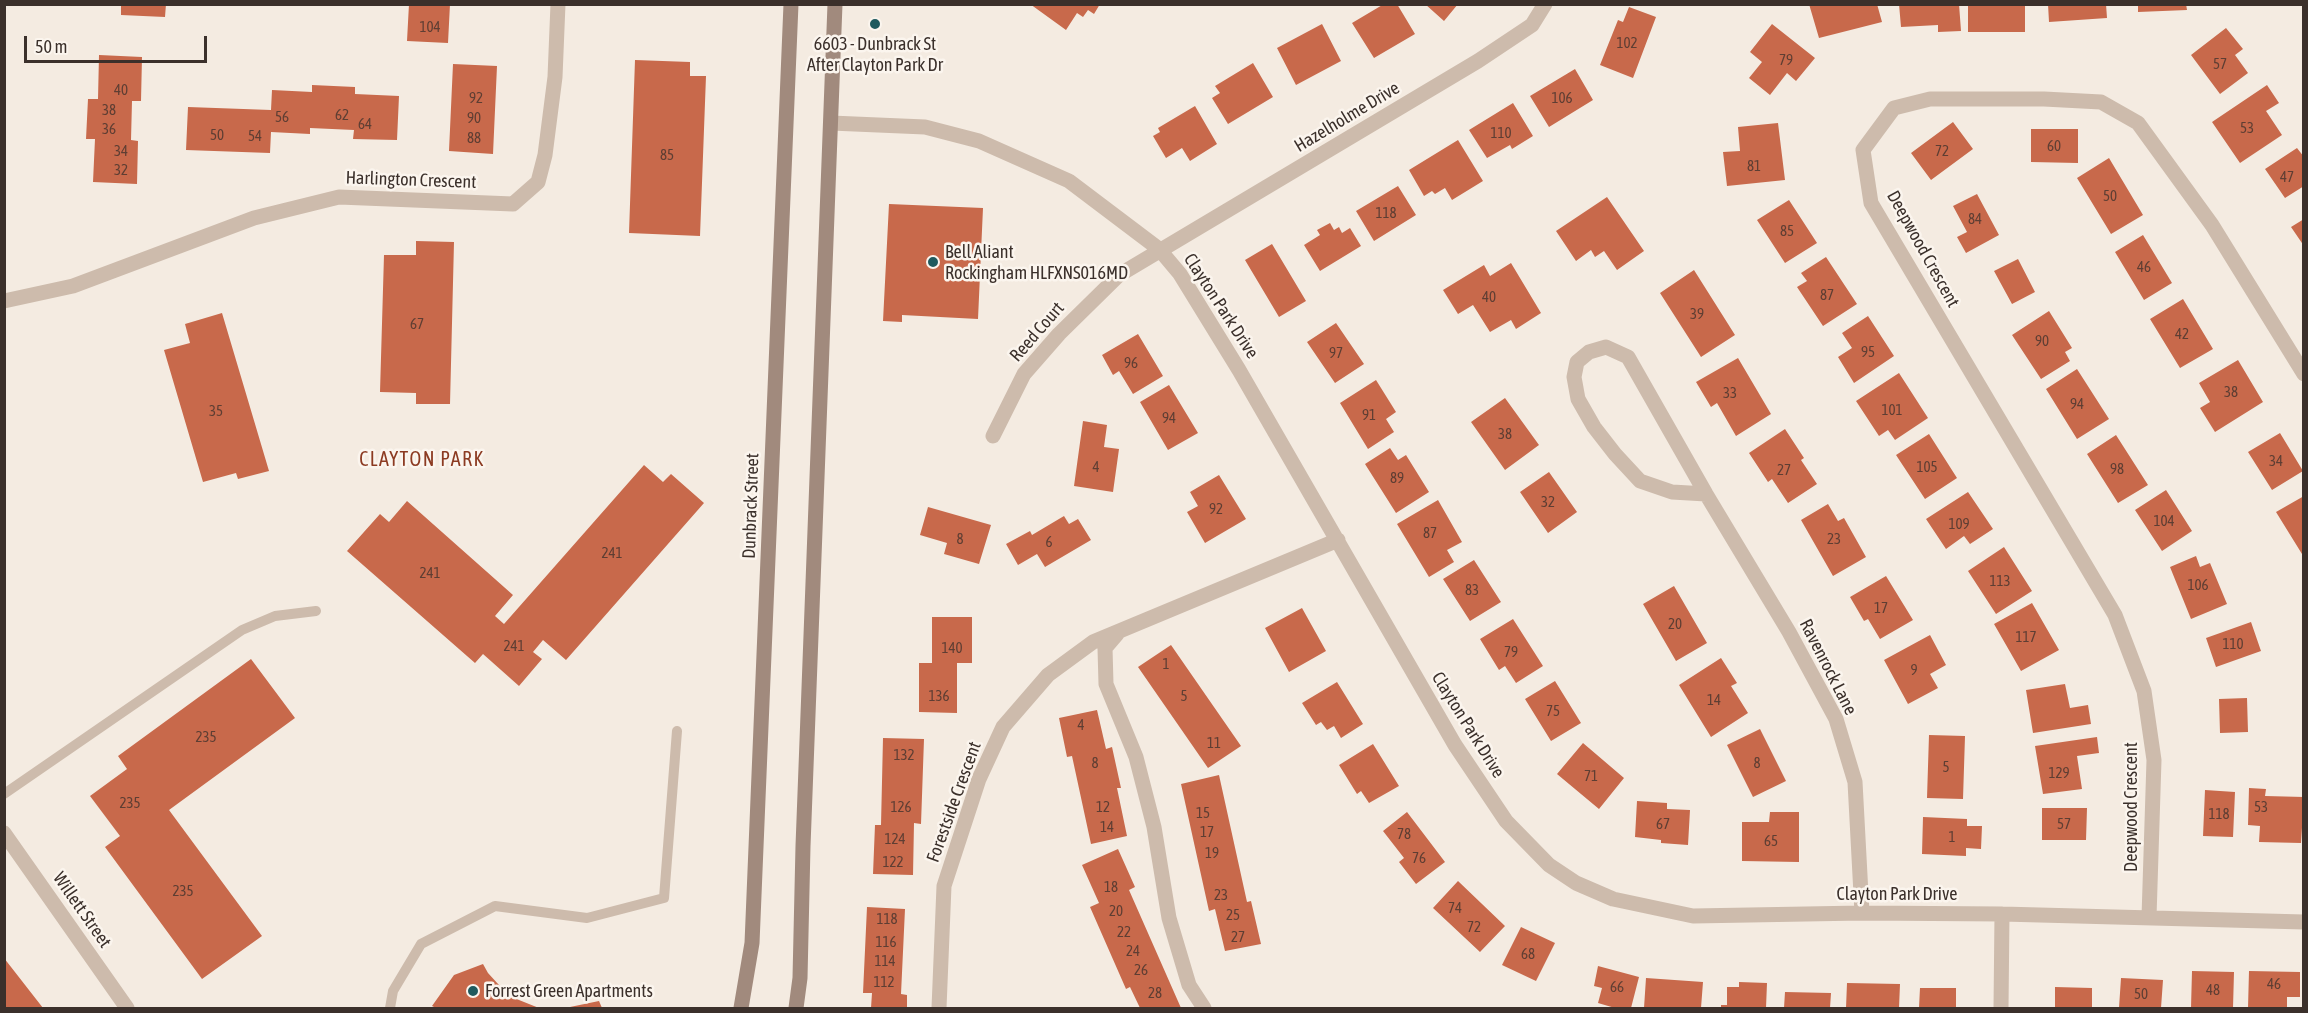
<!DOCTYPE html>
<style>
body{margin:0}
#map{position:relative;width:2308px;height:1013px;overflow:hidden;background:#f4ebe1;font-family:"Asap Condensed",sans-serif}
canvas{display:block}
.frame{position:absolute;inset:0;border:6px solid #3b302b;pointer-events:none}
.scale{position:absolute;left:24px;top:36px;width:183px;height:27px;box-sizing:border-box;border:3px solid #3b302b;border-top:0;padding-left:8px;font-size:18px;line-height:21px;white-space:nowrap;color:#3b302b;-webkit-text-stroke:4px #fbf5ee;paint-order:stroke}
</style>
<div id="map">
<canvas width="2308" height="1013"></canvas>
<div class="frame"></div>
<div class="scale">50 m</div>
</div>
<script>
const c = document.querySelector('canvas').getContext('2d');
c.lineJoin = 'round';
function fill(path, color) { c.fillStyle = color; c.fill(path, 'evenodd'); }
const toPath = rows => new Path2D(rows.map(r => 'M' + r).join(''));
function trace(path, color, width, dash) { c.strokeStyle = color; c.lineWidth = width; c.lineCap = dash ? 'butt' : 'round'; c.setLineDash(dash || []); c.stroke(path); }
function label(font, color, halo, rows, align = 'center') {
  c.font = font + ' "Asap Condensed",sans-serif'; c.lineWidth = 5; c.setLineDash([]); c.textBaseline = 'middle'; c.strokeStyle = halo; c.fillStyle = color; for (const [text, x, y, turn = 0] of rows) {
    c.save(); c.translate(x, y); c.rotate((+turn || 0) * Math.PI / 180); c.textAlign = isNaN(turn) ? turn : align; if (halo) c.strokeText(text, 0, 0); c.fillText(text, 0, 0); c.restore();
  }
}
const building = toPath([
 [121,4,166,4,165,17,121,15],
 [409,4,450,4,448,43,407,41],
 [1030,4,1100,4,1094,14,1088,10,1083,17,1077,13,1066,30],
 [1384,4,1397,4,1415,34,1374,58,1352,23],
 [1425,4,1458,4,1444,21],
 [1809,4,1877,4,1882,22,1819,38],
 [1899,4,1959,4,1961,31,1938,32,1938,25,1901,27],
 [1968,4,2025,4,2025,32,1968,32],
 [2048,4,2106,4,2107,18,2049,22],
 [2138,4,2186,4,2187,10,2138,12],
 [1629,7,1656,17,1633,78,1600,65,1618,20,1623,22],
 [1322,24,1341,61,1296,85,1277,48],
 [1772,24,1815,58,1796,81,1787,73,1770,95,1749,78,1762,62,1750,52],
 [2226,28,2243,49,2235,55,2248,73,2220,94,2191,55],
 [99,55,142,57,141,101,132,101,131,140,138,141,137,184,93,182,95,139,86,139,88,99,98,99],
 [635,60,690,62,690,76,706,76,700,236,629,233],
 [1253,63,1273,97,1228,124,1212,98,1220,93,1215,86],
 [453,64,497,66,493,154,449,151],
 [1575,69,1593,100,1549,127,1530,96],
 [312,85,355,87,355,94,399,96,397,140,353,139,354,130,310,128,310,134,271,132,270,153,186,150,188,107,271,110,272,90,312,92],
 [2267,85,2279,103,2266,111,2282,135,2240,163,2212,122],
 [1513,103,1533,136,1512,149,1510,145,1487,158,1469,130],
 [1195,106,1217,144,1190,161,1182,148,1166,158,1153,136,1160,132,1158,128],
 [1953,122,1973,149,1931,180,1911,153],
 [1778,123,1785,180,1727,186,1723,152,1740,151,1738,127],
 [2031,129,2078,129,2078,163,2031,162],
 [1458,140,1483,181,1452,200,1445,188,1435,194,1432,191,1424,196,1409,170],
 [2297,148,2304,157,2304,186,2285,198,2265,169],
 [2109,158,2143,215,2111,234,2077,178],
 [1398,186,1416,215,1374,241,1356,211],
 [1977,194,1999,235,1966,253,1957,237,1967,232,1953,206],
 [1607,197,1644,251,1617,270,1604,251,1595,257,1591,250,1576,261,1556,231],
 [1789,200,1817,243,1785,263,1757,220],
 [889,204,983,208,978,319,902,315,902,322,883,321],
 [2304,219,2304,246,2291,227],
 [1330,223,1334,230,1339,227,1342,233,1350,228,1361,246,1320,271,1304,245,1320,235,1317,230],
 [2143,235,2172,283,2144,300,2115,252],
 [416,241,454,242,450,404,416,404,416,393,380,392,384,255,416,255],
 [1272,244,1306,301,1279,317,1245,260],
 [1826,257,1857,304,1823,326,1797,287,1807,281,1801,273],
 [2018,259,2035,292,2012,304,1994,271],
 [1511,263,1541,313,1516,329,1511,320,1490,332,1473,305,1458,314,1443,290,1484,265,1490,276],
 [1694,270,1735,335,1701,357,1660,293],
 [2183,299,2213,349,2180,368,2150,319],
 [2049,311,2072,348,2065,352,2070,361,2041,379,2012,335],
 [222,313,269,471,238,479,236,473,203,482,164,350,190,343,185,324],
 [1868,316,1894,356,1854,383,1838,357,1852,348,1842,333],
 [1336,323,1364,364,1335,383,1307,342],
 [1138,334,1163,376,1133,394,1119,371,1113,375,1102,355],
 [1738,358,1771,414,1736,436,1717,403,1711,407,1696,382],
 [2238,360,2263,402,2215,432,2200,408,2210,402,2199,383],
 [2077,369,2109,419,2077,439,2046,389],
 [1899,373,1928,418,1895,440,1888,430,1879,436,1856,401],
 [1376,380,1396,412,1386,419,1394,432,1368,449,1340,403],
 [1169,385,1198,433,1168,450,1140,402],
 [1505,398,1539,445,1505,470,1471,422],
 [1083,421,1107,425,1104,447,1119,449,1113,492,1074,486],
 [1785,429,1804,458,1801,460,1817,484,1788,503,1772,479,1768,482,1749,453],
 [2280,433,2303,471,2272,490,2248,452],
 [1929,434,1957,478,1925,499,1896,455],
 [2116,435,2148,485,2118,503,2087,454],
 [1390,448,1398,460,1406,455,1429,492,1396,513,1365,464],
 [644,465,663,482,671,474,704,503,566,660,543,640,533,652,542,659,519,686,483,654,475,663,347,551,380,514,389,522,407,501,513,595,495,616,504,624],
 [1549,472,1577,512,1548,533,1520,492],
 [1219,475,1246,519,1205,543,1187,512,1198,506,1190,492],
 [2166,490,2192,531,2162,551,2135,510],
 [1968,492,1993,529,1970,544,1964,536,1946,549,1926,519],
 [2304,496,2304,553,2302,554,2276,512],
 [1438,500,1462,542,1447,550,1454,562,1429,577,1397,524],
 [1828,504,1838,521,1844,518,1866,557,1833,576,1801,520],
 [928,507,991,525,979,564,944,554,947,543,920,535],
 [1064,516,1069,524,1078,519,1091,540,1045,567,1037,554,1018,565,1006,544,1030,531,1032,535],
 [2004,547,2032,591,1996,614,1968,571],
 [2196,556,2200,567,2210,563,2227,604,2191,619,2170,567],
 [1474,560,1501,602,1470,621,1443,579],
 [1886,576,1913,620,1880,639,1868,619,1864,621,1850,597],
 [1674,586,1707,643,1676,661,1643,604],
 [2032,603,2059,650,2021,671,1994,624],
 [1302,608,1326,651,1289,672,1265,628],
 [932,617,972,617,972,663,957,663,957,713,919,712,919,663,932,663],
 [1513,619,1543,666,1516,683,1505,666,1499,670,1480,639],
 [2251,622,2261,651,2216,667,2206,638],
 [1930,635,1946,665,1930,674,1938,688,1908,704,1884,660],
 [1171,645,1241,746,1208,768,1138,667],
 [1721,658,1737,683,1731,686,1748,713,1711,737,1679,685],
 [251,659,295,718,169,810,262,936,202,979,105,847,120,836,90,796,127,769,118,756],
 [1555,681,1581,723,1551,741,1525,699],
 [1337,682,1363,724,1341,738,1334,726,1327,730,1321,722,1316,725,1302,703],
 [2065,684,2070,708,2088,705,2091,724,2033,733,2026,690],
 [2247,698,2248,732,2220,733,2219,699],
 [1097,710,1106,749,1112,747,1121,788,1117,788,1127,836,1091,844,1072,756,1067,757,1059,718],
 [1760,729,1786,781,1753,797,1727,745],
 [1929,735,1965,736,1963,799,1927,798],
 [2097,737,2099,753,2077,756,2082,789,2043,794,2035,746],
 [883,738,924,739,921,824,914,823,913,875,873,874,875,825,881,825],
 [1583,743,1624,778,1599,809,1557,774],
 [1373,744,1399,786,1369,803,1361,791,1357,794,1339,765],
 [1219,775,1247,902,1251,901,1261,944,1225,951,1215,909,1209,911,1181,784],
 [2249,788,2266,789,2265,796,2304,797,2301,843,2259,842,2260,826,2248,825],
 [2205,790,2235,792,2233,837,2203,836],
 [1637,801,1667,803,1667,809,1690,810,1688,845,1661,843,1661,840,1635,837],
 [2042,808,2087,808,2086,840,2042,840],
 [1407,812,1445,862,1416,884,1399,862,1404,858,1383,831],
 [1770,812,1799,812,1799,862,1742,861,1742,822,1769,822],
 [1923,817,1967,819,1967,826,1982,826,1981,849,1966,848,1966,856,1922,854],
 [1118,849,1135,887,1129,890,1181,1008,1140,1008,1130,987,1126,989,1090,907,1099,903,1082,865],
 [1458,881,1505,926,1480,952,1433,908],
 [867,907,905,909,901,994,907,995,907,1008,871,1008,872,993,863,993],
 [1521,927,1555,943,1536,981,1502,965],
 [4,958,43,1008,4,1008],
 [483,964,488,973,509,996,539,1008,436,1008,432,1006,454,975],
 [1598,966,1639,977,1631,1008,1615,1008,1598,1003,1602,988,1594,986],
 [2192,971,2234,972,2233,1008,2191,1008],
 [2249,971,2300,972,2300,997,2287,997,2287,1008,2248,1008],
 [1646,978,1703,982,1701,1008,1644,1008],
 [2121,978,2163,980,2161,1008,2119,1008],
 [1739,982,1767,983,1766,1008,1721,1008,1721,1005,1727,1005,1727,987,1739,987],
 [1847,983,1900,984,1899,1008,1846,1008],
 [2055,987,2092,988,2092,1008,2055,1008],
 [1920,988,1956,988,1956,1008,1919,1008],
 [1785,992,1831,993,1830,1008,1784,1008],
 [599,1001,602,1008,570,1008,570,1007]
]);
const service = toPath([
 [4,794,242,630,275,616,316,611],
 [390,1008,393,991,421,944,495,906,587,918,664,898,677,731]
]);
const minor = toPath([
 [831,123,925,127,979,141,1069,181,1159,249,1180,274,1239,370,1455,745,1506,821,1549,865,1576,883,1613,899,1693,916,1862,913,2002,914,2304,922],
 [4,301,73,286,254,218,339,197,513,204,538,182,545,155,555,77,558,4],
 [993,436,1024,374,1059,334,1119,275,1478,61,1532,25,1545,4],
 [1706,494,1672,492,1640,481,1615,454,1594,427,1578,399,1574,377,1577,362,1589,352,1606,347,1628,357,1706,494,1789,632,1836,719,1855,782,1862,913],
 [1117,634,1105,648,1106,684,1136,757,1154,827,1169,918,1189,985,1204,1008],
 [2149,917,2154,760,2144,691,2115,615,1871,203,1863,150,1894,108,1930,99,2044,99,2101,102,2138,123,2212,225,2304,374],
 [939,1008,944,886,979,779,1003,727,1048,675,1093,642,1338,540],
 [2001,1008,2002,914]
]);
const tertiary = toPath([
 [4,833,127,1008]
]);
const secondary = toPath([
 [741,1008,752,943,791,4],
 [796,1008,800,978,803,846,835,4]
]);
const markers = [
 [875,24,6,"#1f5a5e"],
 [933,262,6,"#1f5a5e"],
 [473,991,6,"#1f5a5e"]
];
const numberNames = [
 ["104",430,27],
 ["102",1627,43],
 ["79",1786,60],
 ["57",2220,64],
 ["40",121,90],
 ["92",476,98],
 ["106",1562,98],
 ["38",109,110],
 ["62",342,115],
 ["56",282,117],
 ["90",474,118],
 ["64",365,124],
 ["53",2247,128],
 ["36",109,129],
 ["110",1501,133],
 ["50",217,135],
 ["54",255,136],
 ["88",474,138],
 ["60",2054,146],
 ["34",121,151],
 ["72",1942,151],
 ["85",667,155],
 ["81",1754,166],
 ["32",121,170],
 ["47",2287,177],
 ["50",2110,196],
 ["118",1386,213],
 ["84",1975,219],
 ["85",1787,231],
 ["46",2144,267],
 ["87",1827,295],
 ["40",1489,297],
 ["39",1697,314],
 ["67",417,324],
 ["42",2182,334],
 ["90",2042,341],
 ["95",1868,352],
 ["97",1336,353],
 ["96",1131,363],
 ["38",2231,392],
 ["33",1730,393],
 ["94",2077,404],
 ["101",1892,410],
 ["35",216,411],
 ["91",1369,415],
 ["94",1169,418],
 ["38",1505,434],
 ["34",2276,461],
 ["4",1096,467],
 ["105",1927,467],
 ["98",2117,469],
 ["27",1784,470],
 ["89",1397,478],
 ["32",1548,502],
 ["92",1216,509],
 ["104",2164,521],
 ["109",1959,524],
 ["87",1430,533],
 ["8",960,539],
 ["23",1834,539],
 ["6",1049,542],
 ["241",612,553],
 ["241",430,573],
 ["113",2000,581],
 ["106",2198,585],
 ["83",1472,590],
 ["17",1881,608],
 ["20",1675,624],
 ["117",2026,637],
 ["110",2233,644],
 ["241",514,646],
 ["140",952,648],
 ["79",1511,652],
 ["1",1166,664],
 ["9",1914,670],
 ["136",939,696],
 ["5",1184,696],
 ["14",1714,700],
 ["75",1553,711],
 ["4",1081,725],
 ["235",206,737],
 ["11",1214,743],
 ["132",904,755],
 ["8",1095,763],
 ["8",1757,763],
 ["5",1946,767],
 ["129",2059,773],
 ["71",1591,776],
 ["235",130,803],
 ["126",901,807],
 ["12",1103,807],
 ["53",2261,807],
 ["15",1203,813],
 ["118",2219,814],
 ["67",1663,824],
 ["57",2064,824],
 ["14",1107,827],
 ["17",1207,832],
 ["78",1404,834],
 ["1",1952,837],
 ["124",895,839],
 ["65",1771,841],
 ["19",1212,853],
 ["76",1419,858],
 ["122",893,862],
 ["18",1111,887],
 ["235",183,891],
 ["23",1221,895],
 ["74",1455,908],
 ["20",1116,911],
 ["25",1233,915],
 ["118",887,919],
 ["72",1474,927],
 ["22",1124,932],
 ["27",1238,937],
 ["116",886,942],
 ["24",1133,951],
 ["68",1528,954],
 ["114",885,961],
 ["26",1141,970],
 ["112",884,982],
 ["46",2274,984],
 ["66",1617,987],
 ["48",2213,990],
 ["28",1155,993],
 ["50",2141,994]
];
const poiNames = [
 ["6603 - Dunbrack St",875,44,"center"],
 ["After Clayton Park Dr",875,65,"center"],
 ["Bell Aliant",945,252],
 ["Rockingham HLFXNS016MD",945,273],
 ["Forrest Green Apartments",485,991]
];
const streetNames = [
 ["Hazelholme Drive",1347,117,-31],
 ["Harlington Crescent",411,180,2],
 ["Deepwood Crescent",1923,249,61],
 ["Clayton Park Drive",1221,306,57],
 ["Reed Court",1037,332,-49],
 ["Dunbrack Street",751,506,-88],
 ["Ravenrock Lane",1828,667,63],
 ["Clayton Park Drive",1468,725,58],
 ["Forestside Crescent",954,802,-70],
 ["Deepwood Crescent",2131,807,-90],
 ["Clayton Park Drive",1897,894],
 ["Willett Street",82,910,55]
];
const neighbourhoodNames = [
 ["CLAYTON PARK",422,460]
];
fill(building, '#c8694b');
trace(service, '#cdbbac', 10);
trace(minor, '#cdbbac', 15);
trace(tertiary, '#cdbbac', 15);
trace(secondary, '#a18a7d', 15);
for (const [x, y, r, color] of markers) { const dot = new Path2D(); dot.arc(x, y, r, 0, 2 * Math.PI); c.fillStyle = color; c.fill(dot); trace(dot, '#fbf5ee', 2); }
label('15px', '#5e3e33', null, numberNames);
label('18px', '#3b302b', '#fbf5ee', poiNames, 'left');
label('18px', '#3b302b', '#fbf5ee', streetNames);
c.letterSpacing = '1.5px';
label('20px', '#8c3b22', '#fbf5ee', neighbourhoodNames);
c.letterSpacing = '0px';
</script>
